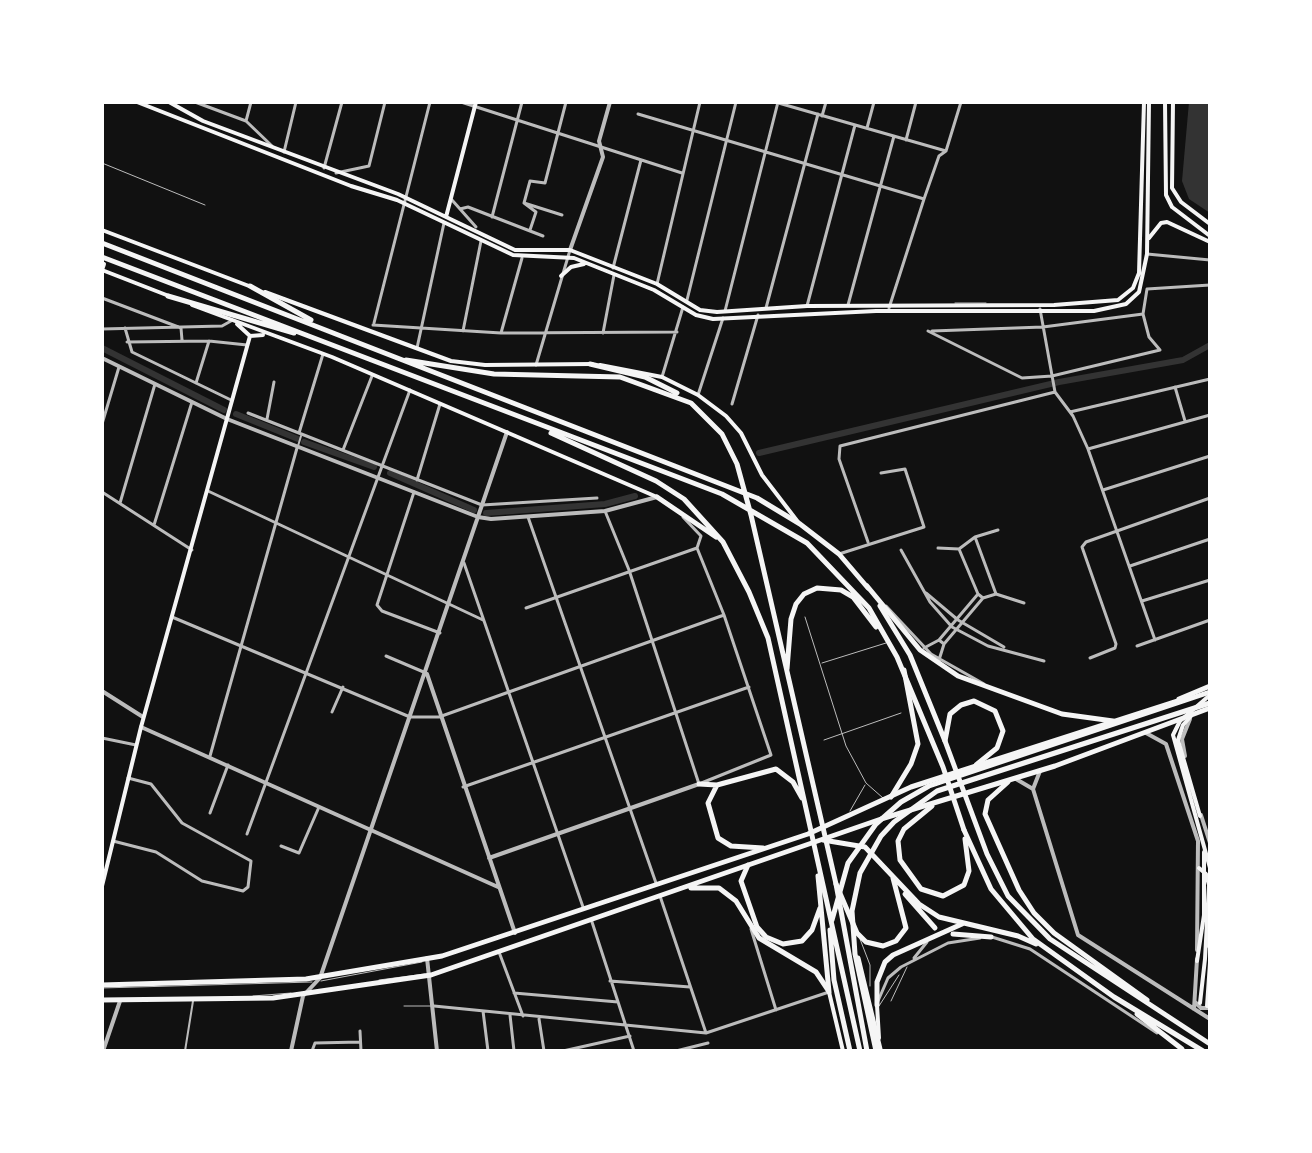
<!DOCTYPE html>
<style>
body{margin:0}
#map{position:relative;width:1312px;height:1153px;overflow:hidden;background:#111;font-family:"IBM Plex Sans",sans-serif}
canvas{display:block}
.frame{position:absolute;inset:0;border:104px solid #fff;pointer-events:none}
</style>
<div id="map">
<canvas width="1312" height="1153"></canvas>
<div class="frame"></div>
</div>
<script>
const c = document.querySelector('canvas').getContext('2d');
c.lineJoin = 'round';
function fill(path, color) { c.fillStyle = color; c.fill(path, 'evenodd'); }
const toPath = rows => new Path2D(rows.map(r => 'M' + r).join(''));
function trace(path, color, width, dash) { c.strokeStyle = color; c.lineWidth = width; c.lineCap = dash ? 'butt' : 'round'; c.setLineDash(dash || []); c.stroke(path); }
const water = toPath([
 [1189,102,1210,102,1210,213,1189,199,1182,181]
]);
const canal = toPath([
 [102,348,224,410],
 [236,414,298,439],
 [304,442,374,467],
 [759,453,1059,382,1183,360,1210,345],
 [390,473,474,510],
 [486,513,605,504,635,496]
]);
const service = toPath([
 [102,163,205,205],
 [955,303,986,303],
 [805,617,846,746,866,783,883,798],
 [822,663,886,643],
 [824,740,901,713],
 [850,811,865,785],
 [860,939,870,965,870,986],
 [379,980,425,974],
 [321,981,422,962],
 [102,988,312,982],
 [253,996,291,993],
 [891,1001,907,967],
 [404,1006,432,1006],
 [879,1006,899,975]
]);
const pedestrian = toPath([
 [298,446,301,436],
 [102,857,103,851],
 [185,1051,193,1001]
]);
const minor = toPath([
 [195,102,246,121,272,146],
 [461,102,682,173],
 [775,102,946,151],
 [638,114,924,199],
 [822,116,826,102],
 [246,121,251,102],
 [867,128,874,102],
 [906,140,916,102],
 [284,152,296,102],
 [324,168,342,102],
 [336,173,369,166,385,102],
 [452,200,476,227],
 [524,203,530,181,545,183,566,102],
 [524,203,562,215],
 [524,203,536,212,530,230],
 [460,209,468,207,543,236],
 [492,217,522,102],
 [1147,254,1210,260],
 [613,268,641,160],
 [657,284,700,102],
 [102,298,181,328,182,340],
 [687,300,736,102],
 [848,305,894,136],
 [807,306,855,125],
 [766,308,818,114],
 [889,308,924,199,939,156,946,151,961,102],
 [1040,309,1055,392,1073,416,1088,449,1155,640],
 [725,311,778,102],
 [374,323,430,102],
 [373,325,501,333,677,332],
 [125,328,132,352,231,400],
 [102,329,222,326,231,321],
 [463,331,481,241],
 [928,331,1022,378,1052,376,1160,350,1149,337,1143,314,1147,289,1210,285],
 [932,331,1043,327,1143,314],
 [501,333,522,258],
 [603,333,614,275],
 [127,342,209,341,247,345],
 [417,348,444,223],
 [536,365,570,250],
 [662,377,683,307],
 [196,383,209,341],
 [1175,387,1185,421],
 [698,395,723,318],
 [732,404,758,315],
 [1070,412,1210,379],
 [248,413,482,505,597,498],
 [267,419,274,382],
 [102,424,119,367],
 [299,433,323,354],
 [1088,449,1210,415],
 [343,450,372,376],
 [417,480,440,404],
 [1103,490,1210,456],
 [208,491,483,620],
 [102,492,192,550],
 [414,492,377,605,382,611,440,633],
 [120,503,155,384],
 [605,511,629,570,699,784,771,755,724,615,697,548],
 [528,517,656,883],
 [683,517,701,536,697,548],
 [154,525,192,402],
 [975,537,996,594],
 [868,542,839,459,840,446,1055,392],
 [938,548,959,549,975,537,998,530],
 [959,549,978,594,983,598],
 [901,550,930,602,952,627,988,646,1044,661],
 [839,554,924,527,905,469,881,473],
 [464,563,583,907],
 [1130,566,1210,539],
 [926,593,958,620,1004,647],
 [1142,601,1210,580],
 [886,606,931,654,984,684],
 [526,608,697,548],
 [172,617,410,717,439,717,724,615],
 [939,640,978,594],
 [1137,646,1210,620],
 [924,648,939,640,944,644],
 [386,656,426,673],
 [1090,658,1115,648,1116,644,1082,547,1086,542,1210,498],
 [939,660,944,644,983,598,996,594,1024,603],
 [332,712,343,687],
 [102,738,136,745],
 [210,756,297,448],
 [463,787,749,687],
 [210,813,228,765],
 [247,834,410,390],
 [113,841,156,852,202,881,243,891,248,887,251,861,182,823,151,784,128,778],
 [281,846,299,853,319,807],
 [660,896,706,1033],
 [592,922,634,1051],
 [751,929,776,1010],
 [992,937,1030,949,1157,1033],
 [499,952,523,1016],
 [914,958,927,942],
 [610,981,690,987],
 [514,993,618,1002],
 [878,1001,888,978,901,967,948,943,980,938],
 [434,1006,706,1033,829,992],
 [483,1011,488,1051],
 [510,1015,514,1051],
 [539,1019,544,1051],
 [360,1031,361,1051],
 [312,1051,315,1043,360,1042],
 [563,1051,630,1036],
 [676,1051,708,1043]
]);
const tertiary = toPath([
 [570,250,603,157,599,141,610,102],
 [102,358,227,419,478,517,491,519,605,511,657,497],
 [427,674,515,933],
 [102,691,143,717],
 [141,727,498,887],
 [1146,733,1166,744,1198,841,1197,950],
 [1185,756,1182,739,1190,719],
 [1040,771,1033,789,1078,935,1210,1019],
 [1016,779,1033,789],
 [1201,815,1210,843],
 [489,858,699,784],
 [427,958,437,1051],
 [1195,1002,1201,1008,1210,1008],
 [1194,1009,1197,959],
 [103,1051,120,1001],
 [291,1051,303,996,320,978,507,432]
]);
const secondary = toPath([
 [137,102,351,186,397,200,513,255,574,258,654,290,696,315,713,319,876,311,1094,311,1126,304,1139,292,1147,254,1149,102],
 [169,102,203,121,398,194,515,250,570,250,657,284,700,310,717,312,807,306,1054,305,1118,300,1133,288,1139,273,1144,102],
 [1165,102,1166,195,1172,207,1210,236],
 [1173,102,1172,188,1181,202,1210,224],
 [446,217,476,102],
 [102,230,249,286],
 [1149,238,1161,223,1167,222,1210,242],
 [104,264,102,270,169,296],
 [561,276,571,267,584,264],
 [265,292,451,361,485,365,592,364],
 [192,305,332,357,657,497],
 [237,324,250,336,263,335],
 [600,365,662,377,698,395,726,416,741,433,762,475,798,522],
 [1210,695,1180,721,1173,735,1210,868],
 [1191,716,1183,725,1178,740,1200,816],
 [1199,868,1206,874,1209,885,1205,959],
 [102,886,141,727,250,336],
 [1207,946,1210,917],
 [1197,961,1204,915,1204,852],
 [829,992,843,1051],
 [1200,1003,1205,959],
 [877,1005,879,1038],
 [1207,1006,1210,963]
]);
const primary = toPath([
 [1179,699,1210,686],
 [691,888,719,888,736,901,759,938,816,972,828,990],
 [102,985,306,979,442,956,808,834,911,787,1181,700],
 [102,1000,273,998,431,975,881,819,1055,766,1210,708]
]);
const trunk = toPath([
 [102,243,757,498,800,524,839,554,868,588],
 [102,257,722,494,807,543,869,608,897,657,943,767,964,830],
 [250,286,311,320],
 [168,296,294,333],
 [406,360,494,374,620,377,691,403,722,434,737,464,751,515,836,884,867,1051],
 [590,364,645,377,677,393],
 [551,433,656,481,684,499,723,542,749,592,768,638,860,1051],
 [657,497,716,537],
 [880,606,910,655,945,741],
 [787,669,791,619,796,604,804,594,817,588,841,590,853,597,876,627],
 [699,784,717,785],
 [763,848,731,846,718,838,708,803,717,785,776,769,793,782,802,798],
 [748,865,741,881,757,927,766,937,783,944,802,941,812,930,820,908],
 [818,876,829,992],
 [832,920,848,863,876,824,901,802,929,786,1210,692],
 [830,930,834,980,850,1051],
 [858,958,880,1049],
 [876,1051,855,954,852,911,860,873,881,836,894,822,937,791,1210,703]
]);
const motorway = toPath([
 [867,586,920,650,958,676,1062,714,1113,721],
 [976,765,997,748,1003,731,995,711,974,701,961,705,950,714,945,741,987,854,1008,896,1050,939,1210,1044],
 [1008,782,988,800,985,814,1019,890,1034,913,1054,933,1147,1000],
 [891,797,911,764,918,744,904,670],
 [932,806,904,829,898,841,900,860,921,889,943,896,964,885,969,871,965,839],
 [964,830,991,889,1033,939,1114,997,1203,1051],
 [823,840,865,847,919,904,939,917,1018,936,1036,944],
 [836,884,857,933,866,942,883,946,896,941,906,928,893,878],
 [905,894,935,928],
 [953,934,991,937],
 [877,1005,877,982,885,962,893,955,962,924],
 [1137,1014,1182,1049]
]);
fill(water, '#333');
trace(canal, '#333', 6);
trace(service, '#bcbcbc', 1);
trace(pedestrian, '#bcbcbc', 2);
trace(minor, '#bcbcbc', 3);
trace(tertiary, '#bcbcbc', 4);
trace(secondary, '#f5f5f5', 4);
trace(primary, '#f5f5f5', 5);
trace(trunk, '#f5f5f5', 5);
trace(motorway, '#f5f5f5', 5);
</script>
